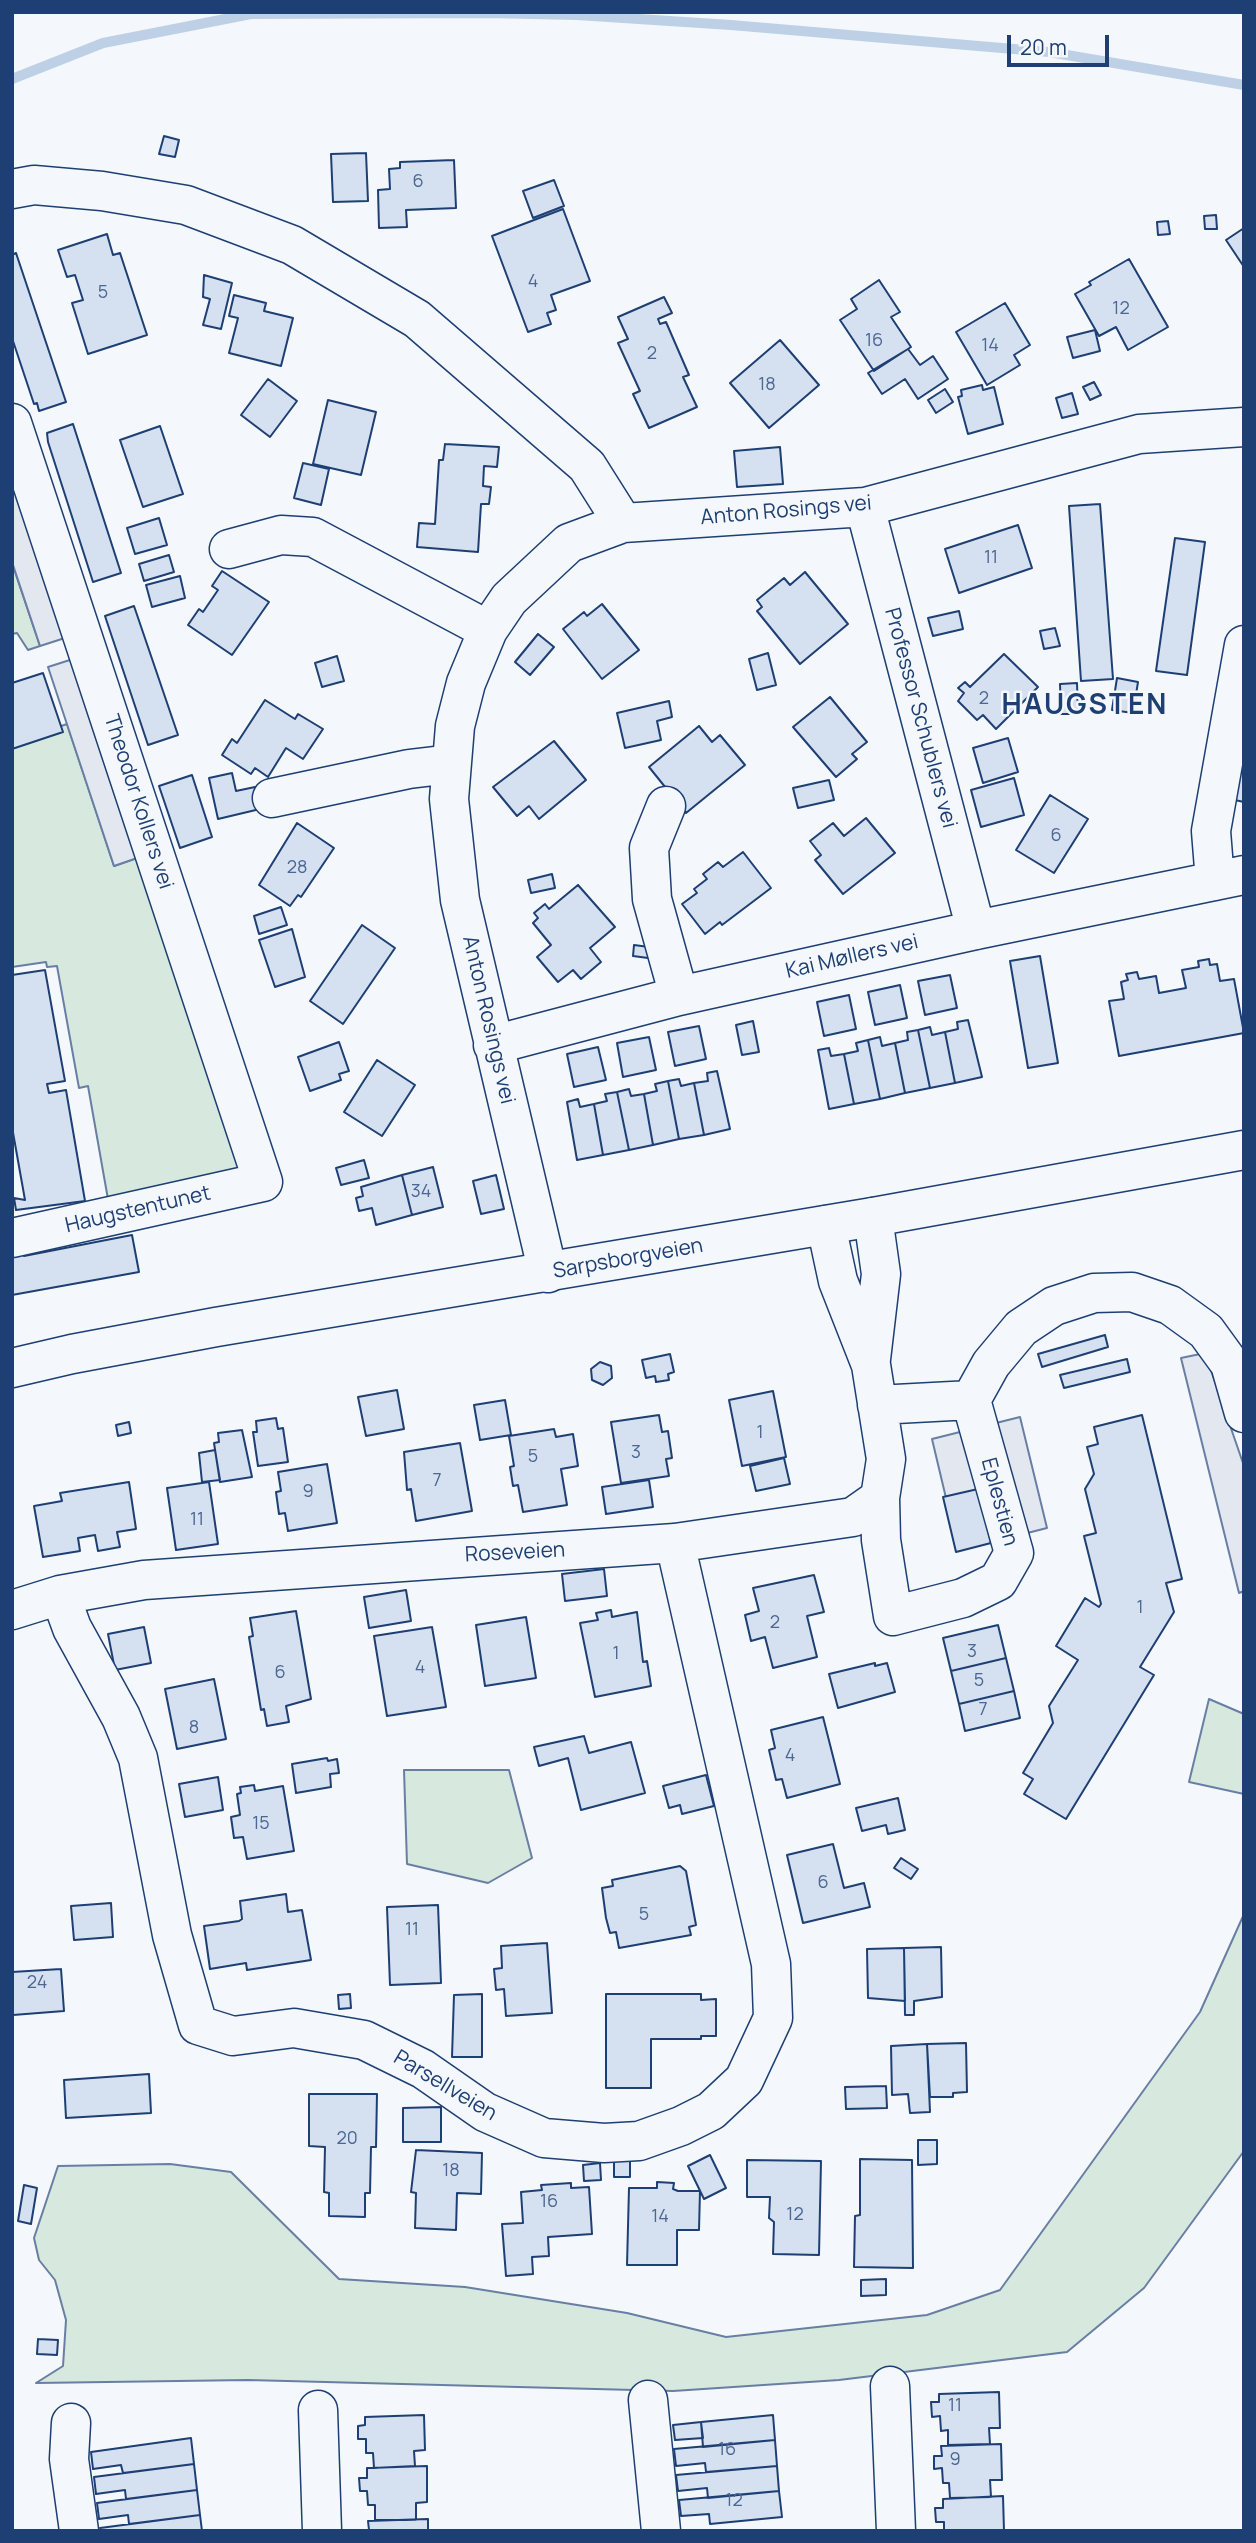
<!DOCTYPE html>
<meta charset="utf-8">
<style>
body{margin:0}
#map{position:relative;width:1256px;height:2543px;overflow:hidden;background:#f4f7fb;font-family:Manrope,sans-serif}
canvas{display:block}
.frame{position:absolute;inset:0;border:14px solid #1d3f73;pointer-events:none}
.scale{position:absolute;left:1007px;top:35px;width:102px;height:32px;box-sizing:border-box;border:4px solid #1d3f73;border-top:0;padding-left:9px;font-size:21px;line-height:24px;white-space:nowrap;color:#1d3f73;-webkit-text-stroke:5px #f4f7fb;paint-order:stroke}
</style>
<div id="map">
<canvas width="1256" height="2543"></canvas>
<div class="frame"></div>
<div class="scale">20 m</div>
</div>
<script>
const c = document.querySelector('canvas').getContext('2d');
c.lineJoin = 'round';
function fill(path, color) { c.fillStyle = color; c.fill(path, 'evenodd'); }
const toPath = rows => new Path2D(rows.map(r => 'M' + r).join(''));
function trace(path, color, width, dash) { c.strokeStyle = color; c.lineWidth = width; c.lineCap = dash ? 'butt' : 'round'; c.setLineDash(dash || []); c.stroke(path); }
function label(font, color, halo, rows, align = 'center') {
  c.font = font + ' Manrope,sans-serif'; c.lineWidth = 5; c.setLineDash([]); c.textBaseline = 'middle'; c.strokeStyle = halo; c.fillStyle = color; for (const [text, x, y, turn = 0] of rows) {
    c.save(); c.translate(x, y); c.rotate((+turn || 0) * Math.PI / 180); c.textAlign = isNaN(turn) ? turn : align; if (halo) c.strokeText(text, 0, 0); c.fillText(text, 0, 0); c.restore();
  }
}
const green = toPath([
 [12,563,40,646,28,650,17,633,12,634,12,563],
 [67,724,114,866,140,857,242,1162,231,1176,109,1205,88,1086,79,1088,57,966,47,967,46,962,12,967,12,743,67,724],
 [1209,1699,1244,1714,1244,1794,1189,1782,1209,1699],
 [404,1770,509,1770,532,1858,488,1883,407,1864,404,1770],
 [1244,1914,1244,2151,1144,2288,1067,2352,839,2380,673,2391,248,2380,36,2383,63,2366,66,2320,55,2280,39,2260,34,2238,58,2166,170,2164,231,2172,339,2279,465,2287,627,2313,726,2337,927,2315,1000,2290,1200,2012,1244,1914]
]);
const parking = toPath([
 [12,471,68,637,40,646,12,562,12,471],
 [73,659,140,857,114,866,48,667,73,659],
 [1205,1353,1244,1466,1244,1591,1239,1593,1181,1358,1205,1353],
 [1020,1417,1047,1528,992,1542,979,1490,946,1498,932,1439,1020,1417]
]);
const stream = toPath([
 [12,79,103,43,251,14,487,13,577,15,731,25,1049,52,1244,85]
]);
const building = toPath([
 [164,136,179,140,175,157,159,154,164,136],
 [366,153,368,201,333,202,331,154,366,153],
 [454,160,456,208,406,210,407,227,379,228,378,190,390,189,389,169,400,168,400,162,454,160],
 [554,180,564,206,533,218,523,191,554,180],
 [563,209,590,281,551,295,556,310,547,313,551,324,528,332,492,236,563,209],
 [1216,215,1217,229,1205,229,1204,216,1216,215],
 [1168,221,1170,234,1158,235,1157,222,1168,221],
 [1244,228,1244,267,1226,240,1244,228],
 [107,234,113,255,120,253,147,335,88,354,72,303,83,300,75,275,67,277,58,250,107,234],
 [16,253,66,402,39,411,37,403,34,404,12,338,12,255,16,253],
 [1129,259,1168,327,1128,350,1116,327,1099,336,1075,294,1091,285,1089,282,1129,259],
 [204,275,232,283,221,329,203,325,210,299,203,297,204,275],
 [879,280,900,312,891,317,911,347,874,371,840,320,857,309,851,299,879,280],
 [234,295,266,303,264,311,293,318,281,366,229,353,238,318,229,316,234,295],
 [664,297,672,313,658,319,660,324,666,322,689,375,683,377,697,407,649,428,633,394,640,391,618,343,628,339,618,317,664,297],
 [1005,303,1030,345,1014,355,1020,365,987,385,956,332,1005,303],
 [1095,330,1100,351,1073,358,1067,337,1095,330],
 [780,340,819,385,769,428,730,383,780,340],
 [908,349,920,365,933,356,948,379,918,399,905,379,882,394,868,373,908,349],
 [268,379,297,401,270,437,241,415,268,379],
 [1094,382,1101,395,1090,400,1083,387,1094,382],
 [982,385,983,390,994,387,1003,424,968,434,958,397,962,396,961,390,982,385],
 [945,389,953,402,936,413,928,400,945,389],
 [1072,393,1078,414,1062,418,1056,398,1072,393],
 [328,400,376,412,361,475,313,464,328,400],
 [73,424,121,573,93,582,48,442,47,433,73,424],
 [160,426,183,494,143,507,120,440,160,426],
 [445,444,499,447,497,467,484,466,483,486,491,487,489,504,481,504,478,552,417,547,419,523,435,524,439,460,443,460,445,444],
 [780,447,783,484,737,487,734,451,780,447],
 [303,463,329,469,321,505,294,498,303,463],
 [1100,504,1113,679,1081,681,1069,506,1100,504],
 [159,518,167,545,135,554,127,528,159,518],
 [1018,525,1032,568,959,593,945,549,1018,525],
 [1175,538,1205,542,1187,675,1156,671,1175,538],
 [169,555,174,572,144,581,139,564,169,555],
 [222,571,269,602,232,655,188,625,199,609,203,612,218,590,212,586,222,571],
 [805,572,848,624,800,664,757,611,762,607,757,600,784,578,790,585,805,572],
 [180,576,185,598,152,607,146,585,180,576],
 [602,604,639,650,602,679,563,629,584,612,587,616,602,604],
 [134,606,178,735,148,745,105,616,134,606],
 [959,611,963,629,933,636,928,618,959,611],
 [1055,628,1060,646,1044,649,1040,631,1055,628],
 [538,634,554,647,530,675,515,662,538,634],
 [768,653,776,685,757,690,749,659,768,653],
 [1004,654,1038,687,996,729,983,715,977,720,958,701,964,693,958,688,965,682,970,687,1004,654],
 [337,656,344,681,322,687,315,663,337,656],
 [43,673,63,732,12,749,12,683,43,673],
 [1117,678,1138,682,1133,713,1112,710,1117,678],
 [1077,683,1078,714,1061,714,1060,684,1077,683],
 [830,697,867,742,852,754,857,759,836,777,793,727,830,697],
 [265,700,295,719,298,714,323,729,303,759,286,748,268,777,255,768,251,774,222,755,232,739,237,743,265,700],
 [669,701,672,717,657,721,661,740,625,748,617,713,669,701],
 [1244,718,1244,802,1230,799,1244,718],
 [699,726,712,742,720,735,745,765,686,813,649,767,699,726],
 [1008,738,1018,772,983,783,973,748,1008,738],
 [554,741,586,780,539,819,529,806,517,816,493,787,554,741],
 [232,773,236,791,255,787,260,809,218,819,209,778,232,773],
 [192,775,212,837,180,848,159,786,192,775],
 [1014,778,1024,815,981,827,971,790,1014,778],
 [829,780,834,800,798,808,793,788,829,780],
 [1050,795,1088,819,1054,873,1016,850,1050,795],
 [866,818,895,853,843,894,815,860,821,855,810,841,833,823,844,836,866,818],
 [297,823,334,848,301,897,298,895,290,906,259,885,297,823],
 [743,852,771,888,722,925,720,922,705,934,682,904,697,893,694,889,707,879,703,874,718,862,723,867,743,852],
 [552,874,555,888,531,893,528,880,552,874],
 [578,885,615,927,590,948,601,962,581,979,573,970,558,982,537,957,551,945,533,923,538,918,534,913,545,904,549,909,578,885],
 [281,907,287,925,259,934,254,916,281,907],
 [362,925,395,948,343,1024,310,1001,362,925],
 [292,929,305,977,275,987,259,940,292,929],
 [634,945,649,947,648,958,633,956,634,945],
 [1040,956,1058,1063,1028,1068,1010,961,1040,956],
 [1209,959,1210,965,1217,964,1220,981,1234,979,1244,1033,1119,1056,1109,1001,1124,999,1121,982,1128,980,1126,974,1137,972,1139,979,1156,976,1159,993,1186,988,1182,970,1199,967,1198,961,1209,959],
 [45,970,65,1081,47,1084,49,1093,66,1090,85,1201,16,1210,14,1198,25,1200,12,1127,12,975,45,970],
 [950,975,957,1008,925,1015,918,981,950,975],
 [900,985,907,1018,875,1025,868,992,900,985],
 [849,995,856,1029,824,1036,817,1002,849,995],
 [968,1020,982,1077,955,1083,945,1032,958,1029,957,1022,968,1020],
 [753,1021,759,1052,742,1055,736,1025,753,1021],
 [699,1026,706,1059,675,1066,668,1032,699,1026],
 [930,1027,932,1035,945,1032,955,1083,930,1088,918,1030,930,1027],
 [918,1030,930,1088,905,1093,895,1043,908,1040,907,1032,918,1030],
 [649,1037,656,1070,623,1077,617,1043,649,1037],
 [880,1037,882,1046,895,1043,905,1093,880,1099,868,1040,880,1037],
 [868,1040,880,1099,854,1104,844,1054,858,1051,856,1043,868,1040],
 [339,1042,349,1071,339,1074,341,1080,310,1091,298,1057,339,1042],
 [598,1047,606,1080,574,1087,567,1054,598,1047],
 [829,1048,831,1056,844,1054,854,1104,829,1109,818,1050,829,1048],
 [377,1060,415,1085,382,1136,344,1112,377,1060],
 [717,1071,730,1129,704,1135,694,1083,708,1081,707,1073,717,1071],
 [679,1079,681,1086,694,1083,704,1135,679,1139,668,1081,679,1079],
 [668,1081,679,1139,653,1145,644,1094,657,1091,655,1084,668,1081],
 [629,1089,631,1096,644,1094,653,1145,629,1150,617,1092,629,1089],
 [617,1092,629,1150,603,1155,594,1104,607,1101,605,1094,617,1092],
 [578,1099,580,1107,594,1104,603,1155,577,1160,567,1102,578,1099],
 [364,1160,369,1178,341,1185,336,1168,364,1160],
 [433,1167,443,1207,412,1215,402,1175,433,1167],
 [402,1175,412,1215,376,1225,372,1208,359,1211,356,1198,363,1196,361,1187,402,1175],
 [496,1175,504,1209,481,1214,473,1181,496,1175],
 [132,1235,139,1272,12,1295,12,1253,23,1251,24,1256,132,1235],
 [1105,1335,1108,1347,1042,1367,1038,1354,1105,1335],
 [670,1354,674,1372,668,1374,669,1380,656,1382,655,1376,646,1378,642,1360,670,1354],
 [1127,1359,1130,1372,1064,1388,1060,1375,1127,1359],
 [600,1362,611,1366,612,1378,603,1385,592,1380,591,1369,600,1362],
 [397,1390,404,1429,366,1436,358,1397,397,1390],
 [773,1391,786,1457,742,1466,729,1400,773,1391],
 [505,1400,511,1435,480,1440,474,1405,505,1400],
 [659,1415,662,1432,668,1431,672,1458,666,1459,669,1476,621,1483,611,1422,659,1415],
 [1142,1415,1182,1579,1166,1583,1174,1612,1140,1667,1154,1675,1066,1819,1024,1794,1033,1779,1023,1773,1053,1723,1049,1706,1078,1660,1056,1646,1085,1598,1099,1607,1101,1604,1084,1536,1096,1533,1085,1489,1094,1474,1087,1447,1098,1444,1094,1427,1142,1415],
 [276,1418,278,1429,283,1428,288,1462,258,1466,253,1432,257,1432,256,1421,276,1418],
 [129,1422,131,1433,118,1436,116,1425,129,1422],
 [554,1429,556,1437,573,1434,578,1466,561,1469,567,1505,523,1512,518,1485,513,1486,510,1467,514,1466,509,1436,554,1429],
 [242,1430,252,1477,220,1482,214,1443,219,1442,218,1433,242,1430],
 [460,1443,472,1511,416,1521,411,1489,407,1490,404,1452,460,1443],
 [215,1450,220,1480,202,1482,199,1453,215,1450],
 [784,1458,790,1484,756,1491,750,1466,784,1458],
 [327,1464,337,1523,288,1531,285,1513,279,1514,276,1492,281,1491,278,1472,327,1464],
 [649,1480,653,1507,606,1514,602,1487,649,1480],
 [129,1482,136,1529,117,1532,120,1547,98,1551,95,1535,78,1538,80,1551,43,1557,34,1506,62,1501,60,1493,129,1482],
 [209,1482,218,1544,176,1550,167,1488,209,1482],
 [978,1489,991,1543,956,1552,943,1497,978,1489],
 [604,1569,607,1596,565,1601,562,1574,604,1569],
 [814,1575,824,1612,807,1616,817,1657,773,1668,765,1637,751,1641,745,1615,759,1611,753,1588,814,1575],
 [406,1590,411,1621,369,1628,364,1597,406,1590],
 [611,1610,612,1617,637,1612,643,1662,647,1661,651,1686,595,1697,580,1623,598,1620,596,1613,611,1610],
 [296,1611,311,1699,286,1706,289,1722,267,1726,264,1709,261,1710,249,1637,253,1636,250,1618,296,1611],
 [526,1617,536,1678,485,1686,476,1625,526,1617],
 [998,1625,1006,1658,951,1671,943,1638,998,1625],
 [144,1627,151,1663,115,1670,108,1634,144,1627],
 [432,1627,446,1707,387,1716,374,1636,432,1627],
 [1006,1658,1014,1691,959,1704,951,1671,1006,1658],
 [875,1663,875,1666,887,1663,895,1692,838,1708,829,1674,875,1663],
 [214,1679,226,1739,177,1749,165,1689,214,1679],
 [1014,1691,1020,1718,965,1731,959,1704,1014,1691],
 [823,1717,840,1784,787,1798,782,1779,776,1780,769,1750,775,1748,771,1730,823,1717],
 [584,1736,589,1753,631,1742,645,1793,581,1810,568,1758,539,1766,534,1747,584,1736],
 [327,1758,328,1761,337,1759,339,1773,330,1774,331,1787,296,1793,292,1764,327,1758],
 [706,1775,714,1806,682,1814,680,1805,669,1808,663,1786,706,1775],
 [218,1777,223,1810,185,1817,179,1784,218,1777],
 [254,1785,255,1791,283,1786,294,1851,247,1859,243,1837,234,1838,231,1817,240,1815,237,1794,241,1793,240,1787,254,1785],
 [898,1798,905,1830,888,1834,886,1825,862,1831,856,1808,898,1798],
 [833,1844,844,1888,864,1883,870,1907,803,1923,787,1855,833,1844],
 [901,1858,918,1869,911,1879,894,1868,901,1858],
 [680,1866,686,1871,696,1925,689,1927,691,1935,619,1948,616,1932,610,1933,606,1918,602,1888,613,1886,612,1880,680,1866],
 [286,1894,288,1912,302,1910,311,1960,247,1970,246,1963,210,1969,204,1926,239,1921,242,1919,240,1901,286,1894],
 [111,1903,113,1937,74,1940,71,1906,111,1903],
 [438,1905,441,1983,390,1985,387,1907,438,1905],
 [547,1943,552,2013,506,2016,504,1989,496,1990,494,1969,502,1968,501,1946,547,1943],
 [941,1947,942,1997,914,2001,914,2015,905,2015,904,1948,941,1947],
 [904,1948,905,2001,868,1998,867,1949,904,1948],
 [61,1969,64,2011,13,2015,12,1972,61,1969],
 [350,1994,351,2008,339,2009,338,1995,350,1994],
 [482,1994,482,2057,452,2057,454,1995,482,1994],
 [606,1994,701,1994,701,2000,716,1999,716,2036,701,2036,701,2039,651,2039,651,2088,606,2088,606,1994],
 [966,2043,967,2092,953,2093,953,2097,930,2097,927,2044,966,2043],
 [927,2044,930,2112,910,2113,908,2094,892,2095,891,2046,927,2044],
 [149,2074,151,2113,66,2118,64,2080,149,2074],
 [886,2086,887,2108,846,2109,845,2087,886,2086],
 [309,2094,377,2094,376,2147,371,2147,370,2193,365,2193,365,2217,329,2216,329,2193,324,2192,325,2147,309,2146,309,2094],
 [441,2107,441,2142,403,2142,403,2108,441,2107],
 [918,2140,937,2140,937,2164,918,2165,918,2140],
 [416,2150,482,2153,481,2194,457,2193,456,2230,415,2228,416,2193,411,2192,416,2150],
 [710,2155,726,2188,704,2199,688,2166,710,2155],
 [614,2158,630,2158,630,2177,614,2177,614,2158],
 [860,2159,912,2160,913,2268,854,2267,855,2216,860,2215,860,2159],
 [747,2160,821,2161,819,2255,773,2254,774,2222,769,2218,770,2197,747,2197,747,2160],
 [600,2163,601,2180,584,2181,583,2165,600,2163],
 [657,2182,674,2183,673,2189,678,2191,700,2191,699,2230,677,2230,677,2265,627,2265,629,2188,657,2188,657,2182],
 [571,2183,571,2188,589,2187,592,2234,548,2237,549,2256,532,2257,533,2274,506,2276,502,2224,523,2223,521,2192,542,2190,541,2185,571,2183],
 [24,2185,37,2188,31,2224,18,2221,24,2185],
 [886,2279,886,2295,861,2296,861,2280,886,2279],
 [38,2339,58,2340,57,2355,37,2354,38,2339],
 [999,2392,1000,2428,989,2428,990,2444,948,2445,948,2430,941,2431,940,2416,932,2417,931,2402,939,2402,939,2394,999,2392],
 [424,2415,425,2450,414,2451,415,2466,374,2468,373,2453,366,2453,366,2439,358,2439,358,2426,365,2425,365,2417,424,2415],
 [773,2415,775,2440,703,2447,701,2422,773,2415],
 [701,2422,703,2438,675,2440,673,2425,701,2422],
 [191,2438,194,2464,123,2473,121,2465,93,2469,91,2452,191,2438],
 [775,2440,777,2466,706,2472,705,2463,676,2466,674,2449,775,2440],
 [1001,2444,1002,2480,990,2480,991,2497,950,2498,949,2483,943,2483,942,2468,934,2469,934,2456,942,2456,941,2446,1001,2444],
 [194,2464,197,2490,126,2499,125,2490,96,2494,94,2477,194,2464],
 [427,2466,427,2502,416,2503,416,2520,375,2520,375,2505,368,2505,367,2491,360,2491,359,2478,367,2478,367,2468,427,2466],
 [777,2466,779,2491,708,2498,707,2488,678,2491,676,2475,777,2466],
 [197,2490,200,2515,129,2524,128,2515,99,2519,97,2503,197,2490],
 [779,2491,782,2517,710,2524,709,2514,681,2516,679,2500,779,2491],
 [1003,2496,1004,2531,944,2531,944,2522,936,2522,935,2508,943,2508,943,2499,1003,2496],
 [200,2515,202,2531,101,2531,100,2528,200,2515],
 [428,2519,428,2531,361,2531,369,2530,368,2521,428,2519]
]);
const minor = toPath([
 [12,189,34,185,102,191,186,205,292,245,417,319,587,466,623,523],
 [12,423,263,1182,12,1238],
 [865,507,976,930],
 [229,549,281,535,313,537,488,630],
 [272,798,409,769,451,764],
 [666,806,649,848,652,899,679,996],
 [1215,881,1211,831,1244,645],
 [493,1045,679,996,976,930,1244,875],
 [548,1273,460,900,449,799,455,726,466,683,488,630,509,599,569,543,623,523,865,507,1139,434,1244,427],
 [871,1359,881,1274,873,1217],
 [877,1405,971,1400],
 [880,1498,881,1540,893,1616,963,1598,998,1581,1014,1553,971,1400,991,1364,1021,1328,1054,1306,1094,1293,1132,1292,1170,1305,1206,1331,1230,1364,1244,1413],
 [60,1595,72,1628,121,1717,138,1758,172,1935,198,2025,233,2036,294,2028,364,2040,423,2069,485,2112,544,2138,604,2143,639,2141,681,2126,711,2111,744,2080,773,2018,771,1964,675,1543],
 [12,1610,60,1595,144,1580,675,1543,853,1517,880,1498,886,1459,871,1365,838,1281,826,1225],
 [890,2386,896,2531],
 [648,2400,661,2531],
 [318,2410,322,2531],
 [71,2423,69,2459,79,2531]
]);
const highway = toPath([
 [12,1368,72,1354,216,1327,873,1217,1244,1150]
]);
const numberNames = [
 ["6",418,182],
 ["4",533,282],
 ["5",103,293],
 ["12",1121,309],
 ["16",874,341],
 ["14",990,346],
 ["2",652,354],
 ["18",767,385],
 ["11",991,558],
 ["2",984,699],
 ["6",1056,836],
 ["28",297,868],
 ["34",421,1192],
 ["1",760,1433],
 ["3",636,1453],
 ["5",533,1457],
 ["7",437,1481],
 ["9",308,1492],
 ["11",197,1520],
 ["1",1140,1608],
 ["2",775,1623],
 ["3",972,1652],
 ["1",616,1654],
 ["4",420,1668],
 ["6",280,1673],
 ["5",979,1681],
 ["7",983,1710],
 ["8",194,1728],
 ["4",790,1756],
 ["15",261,1824],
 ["6",823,1883],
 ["5",644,1915],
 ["11",412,1930],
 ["24",37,1983],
 ["20",347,2139],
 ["18",451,2171],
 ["16",549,2202],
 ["12",795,2215],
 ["14",660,2217],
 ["11",955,2406],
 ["16",727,2450],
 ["9",955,2460],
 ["12",734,2501]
];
const streetNames = [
 ["Anton Rosings vei",786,511,-5],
 ["Professor Schublers vei",920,718,75],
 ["Theodor Kollers vei",138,802,72],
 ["Kai Møllers vei",852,957,-13],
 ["Anton Rosings vei",488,1020,77],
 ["Haugstentunet",138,1210,-13],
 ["Sarpsborgveien",628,1259,-10],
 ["Eplestien",999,1502,75],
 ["Roseveien",515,1553,-3],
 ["Parsellveien",445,2086,31]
];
const districtNames = [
 ["HAUGSTEN",1085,706]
];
fill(green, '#d7e8df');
trace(green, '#687fa3', 2);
fill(parking, '#e3e8f0');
trace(parking, '#687fa3', 2);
trace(stream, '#bed0e5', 10);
fill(building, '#d5e0f0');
trace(building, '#1d3f73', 2);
trace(minor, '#1d3f73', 41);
trace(highway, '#1d3f73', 41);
trace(minor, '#f4f7fb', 38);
trace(highway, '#f4f7fb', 38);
label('18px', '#4b6792', null, numberNames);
label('21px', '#1d3f73', '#f4f7fb', streetNames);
c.letterSpacing = '2px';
label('bold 28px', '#1d3f73', '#f4f7fb', districtNames);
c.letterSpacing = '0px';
</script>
